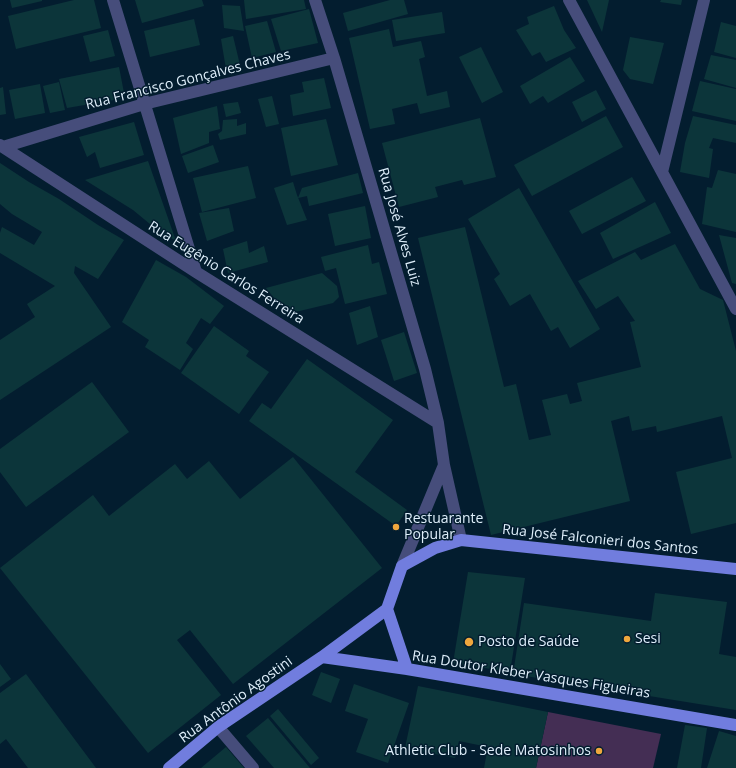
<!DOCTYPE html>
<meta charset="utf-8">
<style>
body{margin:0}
canvas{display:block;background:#031d2f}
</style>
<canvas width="736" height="768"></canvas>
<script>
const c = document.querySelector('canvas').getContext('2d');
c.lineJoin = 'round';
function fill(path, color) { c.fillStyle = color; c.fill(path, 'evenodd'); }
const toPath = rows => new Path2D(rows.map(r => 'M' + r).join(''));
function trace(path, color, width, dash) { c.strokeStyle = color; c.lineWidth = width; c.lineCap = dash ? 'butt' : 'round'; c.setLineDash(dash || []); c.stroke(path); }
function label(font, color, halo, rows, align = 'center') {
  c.font = font + ' "Open Sans",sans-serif'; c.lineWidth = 3; c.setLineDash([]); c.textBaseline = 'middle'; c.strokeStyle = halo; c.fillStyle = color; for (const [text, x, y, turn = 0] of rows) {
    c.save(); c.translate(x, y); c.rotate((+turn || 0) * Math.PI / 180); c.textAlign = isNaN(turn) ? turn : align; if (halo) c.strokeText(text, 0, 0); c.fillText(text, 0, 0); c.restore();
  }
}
const green = toPath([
 [548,712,661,734,653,768,536,768]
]);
const building = toPath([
 [10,0,42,0,42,1,12,8],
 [74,0,94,0,101,28,16,49,8,16],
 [135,0,202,0,204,6,142,23],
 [244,0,304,0,306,9,246,19],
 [390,0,404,0,408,14,348,31,343,13],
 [587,0,609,0,602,32],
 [661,0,682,0,681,5,660,2],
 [222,5,240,6,244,31,224,28],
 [554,6,564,30,576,48,546,62,540,52,532,56,516,30,529,24,527,17],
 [309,9,318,43,281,51,271,19],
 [442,12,445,33,396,41,392,20],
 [194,19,200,45,150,57,144,31],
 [267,21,276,52,252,58,245,26],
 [721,22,736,26,736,58,714,52],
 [389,29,393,47,421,41,425,57,419,59,427,96,447,91,450,107,420,114,417,103,392,109,395,124,370,129,349,38],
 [108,30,115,56,90,62,83,36],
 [233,36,240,65,226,69,221,39],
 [630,37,664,43,653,84,630,79,623,70],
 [481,47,503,92,482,103,459,57],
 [711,55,736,60,736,88,704,79],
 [570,57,585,81,548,103,543,96,530,104,520,86],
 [119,67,125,98,67,108,59,79],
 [324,78,331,108,293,116,290,95,304,92,302,82],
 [700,81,736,89,736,121,692,111],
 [59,82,65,110,50,113,43,86],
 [40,84,45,113,15,119,9,90],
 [3,87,6,114,0,115,0,88],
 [596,90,606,109,582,122,572,102],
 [272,96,279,124,266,127,258,99],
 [238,102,241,113,226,117,223,104],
 [217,106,220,129,209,132,209,143,181,154,173,118],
 [606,116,623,147,532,196,514,165],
 [693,116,736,125,736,143,713,138,709,148,713,149,709,178,680,172,685,143],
 [480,118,496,177,464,185,462,180,435,187,438,197,399,207,382,143],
 [237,119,237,126,246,123,246,134,220,140,218,134,222,131,223,120],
 [326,119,338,165,291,176,281,128],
 [134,122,144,155,100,168,95,152,87,157,79,137],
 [213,145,219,162,188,173,182,156],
 [148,161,176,241,156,229,133,210,85,180],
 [0,163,29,182,59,199,98,225,124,240,98,279,75,266,74,273,111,327,0,400,0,340,35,317,27,304,55,286,0,253,0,233,2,227,34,245,42,232,12,214,0,204],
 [248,166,256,198,202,212,193,178],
 [718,170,736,174,736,232,702,224,707,187,712,188],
 [358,173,363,193,309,206,307,196,298,198,302,188],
 [632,177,646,201,582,234,569,211],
 [293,182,297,195,307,220,287,225,274,188],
 [519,188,600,329,570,348,558,327,551,331,530,294,510,306,494,279,500,274,468,219],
 [655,202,671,233,613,259,600,233],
 [365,206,371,238,335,246,328,214],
 [229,208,234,231,207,241,199,213],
 [465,227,504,387,516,384,529,440,551,435,542,400,567,394,570,404,582,401,577,383,641,367,630,322,635,321,618,296,596,309,578,281,635,252,641,260,675,244,700,289,723,300,736,351,736,523,691,534,676,472,732,458,722,416,657,432,656,426,632,431,629,416,611,421,630,501,491,535,418,238],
 [719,235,736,238,736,284,732,283],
 [247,241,249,253,264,246,268,262,228,273,223,249],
 [368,245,372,264,379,262,387,294,345,304,336,268,325,271,321,257],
 [156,260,186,277,224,306,210,324,201,318,186,343,193,349,180,370,145,347,149,340,122,322],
 [322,273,337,286,339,297,333,303,287,314,266,288],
 [370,306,378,337,357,345,349,313],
 [214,326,249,351,246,356,269,372,239,414,181,373],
 [404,332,417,373,394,381,381,340],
 [307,359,393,420,355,472,407,510,396,526,249,421,262,403,271,409],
 [92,382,129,432,26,507,0,472,0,449],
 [293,457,382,568,233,684,190,630,177,640,221,695,148,753,0,568,93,495,109,516,175,464,187,479,209,461,240,499],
 [468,572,525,578,510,672,453,663],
 [655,593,727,602,719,654,736,657,736,710,513,674,524,603,651,621],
 [0,664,11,679,0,687],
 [321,672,340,679,331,703,312,695],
 [26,674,96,768,28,768,6,739,0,744,0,693],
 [354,684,409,703,388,763,356,752,368,719,345,711],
 [418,686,548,712,536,768,484,768,488,747,459,741,455,758,405,748],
 [278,709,319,758,311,765,270,716],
 [268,718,310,768,274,768,246,736],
 [685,725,707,728,701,768,677,768],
 [719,731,736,736,736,768,707,768],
 [226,747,244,768,201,768]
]);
const minor = toPath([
 [113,0,196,272],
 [315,0,334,58,425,369,438,423,444,465],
 [569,0,736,309],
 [0,145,196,272,438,423],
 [3,147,144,104,334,58],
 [662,172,704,0],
 [402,566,444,465,461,540],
 [218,727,253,768]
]);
const primary = toPath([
 [387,609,407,669],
 [322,657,407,669,736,725],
 [169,768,218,727,322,657,387,609,402,566,435,548,461,540,736,569]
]);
const markers = [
 [396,527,4,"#efa73d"],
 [627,639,4,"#efa73d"],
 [469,642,5,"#efa73d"],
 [599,751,4,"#efa73d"]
];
const streetNames = [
 ["Rua Francisco Gonçalves Chaves",188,80,-14],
 ["Rua José Alves Luiz",399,227,74],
 ["Rua Eugênio Carlos Ferreira",226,273,32],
 ["Rua José Falconieri dos Santos",600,540,6],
 ["Rua Doutor Kleber Vasques Figueiras",531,675,9],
 ["Rua Antônio Agostini",236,700,-36]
];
const poiNames = [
 ["Restuarante",404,519],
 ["Popular",404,535],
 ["Sesi",635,639],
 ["Posto de Saúde",478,642],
 ["Athletic Club - Sede Matosinhos",591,751,"right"]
];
fill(green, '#442e54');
fill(building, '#0c353a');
trace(minor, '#464d7b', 12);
trace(primary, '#717dde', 12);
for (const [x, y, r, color] of markers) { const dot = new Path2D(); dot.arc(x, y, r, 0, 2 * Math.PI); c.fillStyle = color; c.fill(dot); trace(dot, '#031d2f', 1.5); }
label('14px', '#deeefa', '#031d2f', streetNames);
label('14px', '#deeefa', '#031d2f', poiNames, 'left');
</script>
